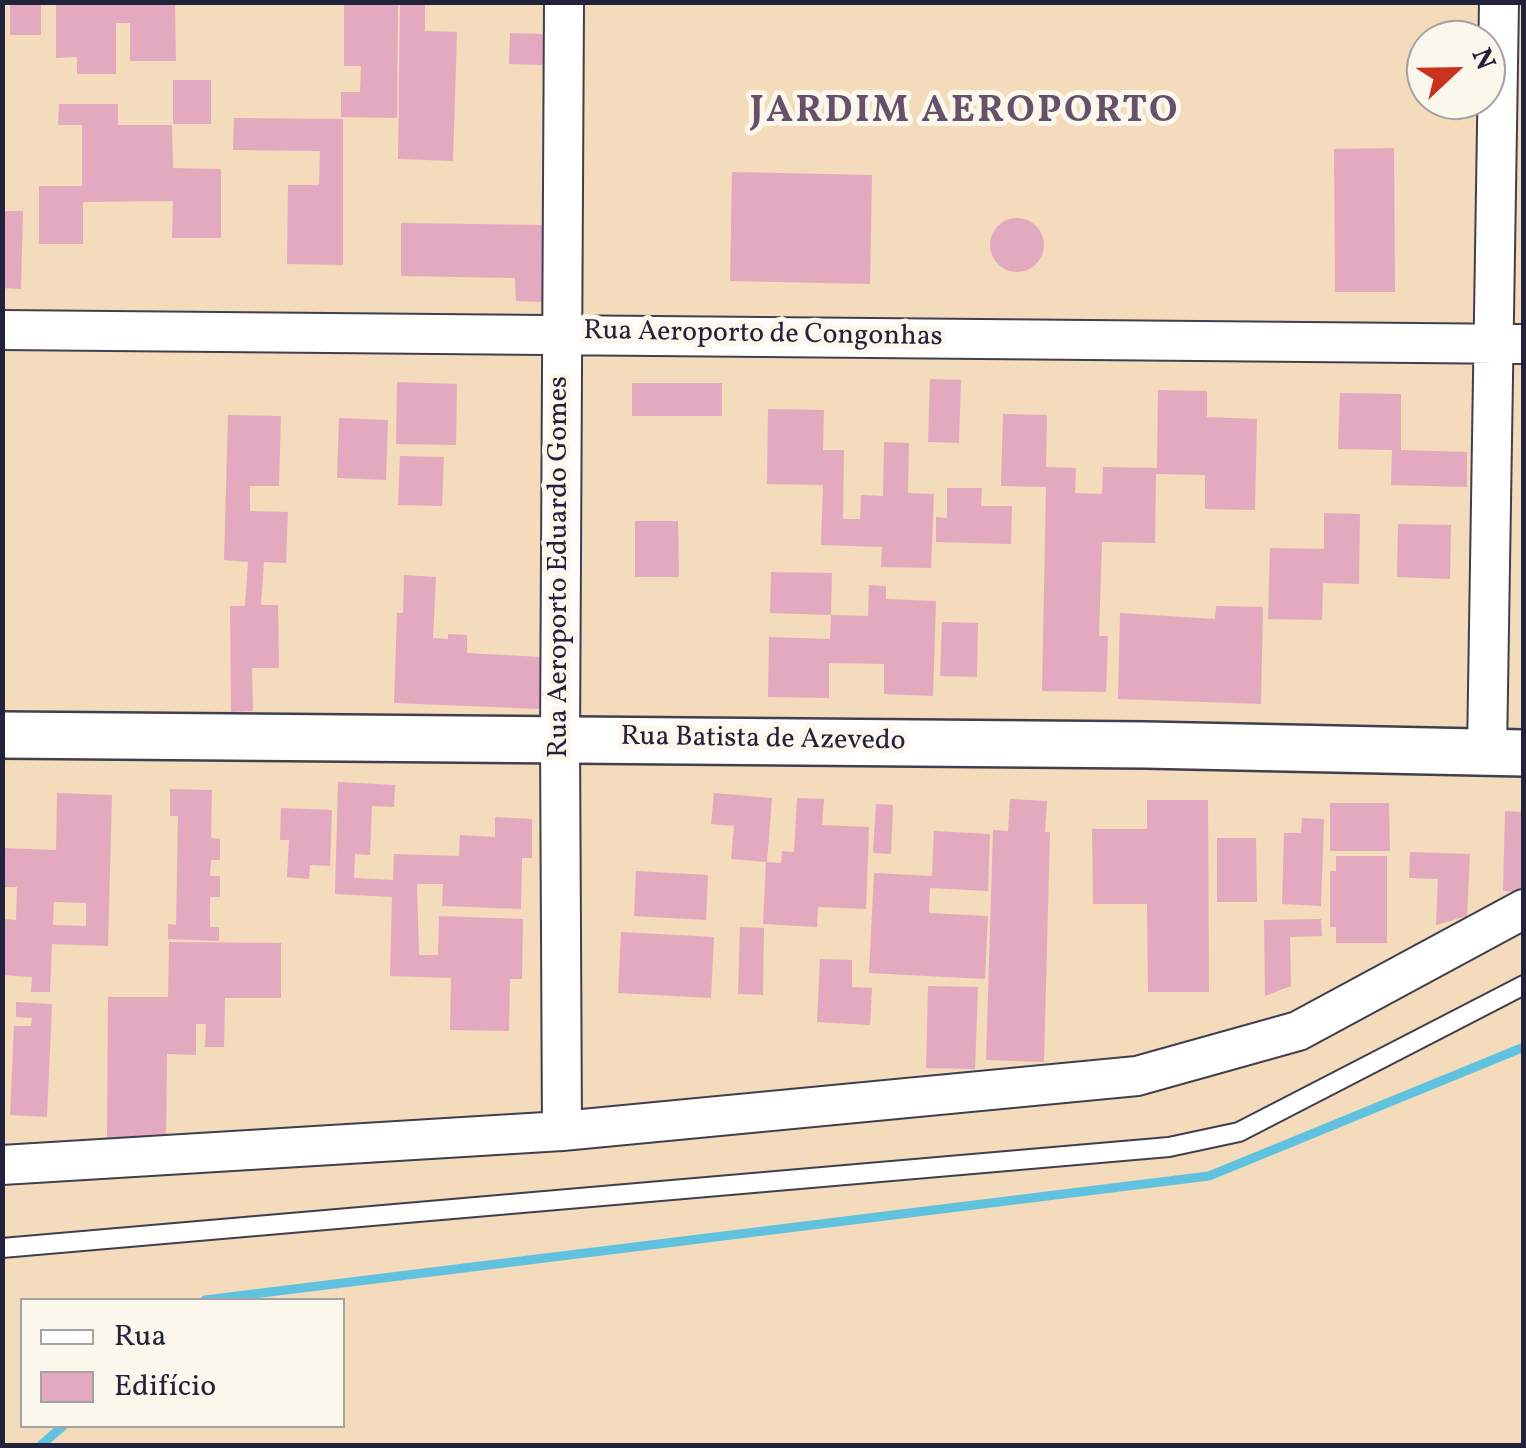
<!DOCTYPE html>
<meta charset="utf-8">
<style>
body{margin:0}
#map{position:relative;width:1526px;height:1448px;overflow:hidden;background:#f3dbbb;font-family:Vollkorn,serif}
canvas{display:block}
.frame{position:absolute;inset:0;border:5px solid #22223b;pointer-events:none}
.legend{position:absolute;left:20px;top:1298px;width:325px;height:130px;box-sizing:border-box;background:#fbf7ec;border:2px solid #a4a2a5;margin:0;padding:12px 18px;list-style:none;font-size:30px;color:#22223b}
.legend li{display:flex;align-items:center;gap:20px;height:50px}
.legend b{width:50px;border:2px solid #a4a2a5}
.north{position:absolute;left:1406px;top:20px;width:100px;height:100px;box-sizing:border-box;background:#fbf7ec;border:2px solid #a4a2a5;border-radius:50%;rotate:68deg;font-size:28px;font-weight:700;line-height:40px;text-align:center;color:#22223b}
.north::after{content:'';display:block;margin:auto;width:35px;height:45px;background:#c8321e;clip-path:polygon(50% 0,100% 100%,50% 72%,0 100%)}
</style>
<div id="map">
<canvas width="1526" height="1448"></canvas>
<div class="frame"></div>
<ul class="legend">
<li><b style="height:12px;background:#fff"></b>Rua</li>
<li><b style="height:28px;background:#e3a9bf"></b>Edifício</li>
</ul>
<div class="north">N</div>
</div>
<script>
const c = document.querySelector('canvas').getContext('2d');
c.lineJoin = 'round';
const toPath = rows => new Path2D(rows.map(r => 'M' + r).join(''));
function trace(path, color, width, dash) { c.strokeStyle = color; c.lineWidth = width; c.lineCap = dash ? 'butt' : 'round'; c.setLineDash(dash || []); c.stroke(path); }
function fill(path, color) { c.fillStyle = color; c.fill(path, 'evenodd'); }
function label(font, color, halo, rows, align = 'center') {
  c.font = font + ' Vollkorn,serif'; c.lineWidth = 10; c.setLineDash([]); c.textBaseline = 'middle'; c.strokeStyle = halo; c.fillStyle = color; for (const [text, x, y, turn = 0] of rows) {
    c.save(); c.translate(x, y); c.rotate((+turn || 0) * Math.PI / 180); c.textAlign = isNaN(turn) ? turn : align; if (halo) c.strokeText(text, 0, 0); c.fillText(text, 0, 0); c.restore();
  }
}
const stream = toPath([
 [205,1300,1209,1176,1524,1047],
 [40,1446,63,1426]
]);
const building = toPath([
 [10,2,41,2,41,35,10,35],
 [56,2,175,2,176,61,130,61,130,23,116,23,116,74,77,74,77,57,56,58],
 [344,2,398,2,397,118,341,117,341,92,360,92,361,66,344,66],
 [400,2,425,2,425,31,457,32,453,161,398,159],
 [510,33,544,34,543,65,509,64],
 [173,80,211,80,211,124,173,124],
 [59,104,118,104,118,125,172,125,173,168,221,169,221,238,172,238,173,201,83,202,83,244,39,244,39,186,82,186,82,125,58,125],
 [234,118,343,119,343,265,287,264,288,185,319,185,320,151,233,150],
 [1394,148,1395,292,1335,292,1334,149],
 [732,172,872,175,870,284,730,281],
 [2,211,23,211,21,289,2,288],
 '990 245a27 27 0 1 1 54 0a27 27 0 1 1-54 0Z',
 [401,223,546,225,546,302,516,301,515,278,401,276],
 [930,379,961,380,959,443,928,442],
 [397,382,457,384,456,445,396,444],
 [632,383,722,383,722,416,632,416],
 [1158,390,1207,391,1207,417,1257,419,1255,510,1205,509,1205,475,1156,474,1155,543,1102,542,1099,636,1108,636,1106,692,1042,691,1046,487,1001,486,1003,414,1047,415,1046,467,1076,468,1075,493,1102,494,1103,467,1157,468],
 [1340,393,1401,394,1401,450,1467,452,1467,487,1391,485,1392,450,1338,449],
 [768,409,824,410,823,450,844,450,843,519,860,519,861,495,883,496,884,442,909,443,908,493,934,494,931,568,881,567,882,547,821,545,823,485,767,484],
 [228,415,281,416,279,486,250,486,250,511,288,512,286,563,264,562,261,605,278,605,279,668,252,668,253,711,231,712,230,606,245,606,248,562,224,560],
 [339,418,388,420,386,480,337,478],
 [400,456,444,457,442,506,398,505],
 [947,488,982,488,981,506,1012,506,1011,544,936,542,936,517,947,518],
 [1324,513,1360,514,1359,584,1323,583,1322,620,1268,619,1270,548,1324,549],
 [635,521,678,521,679,577,635,577],
 [1398,524,1451,525,1450,579,1397,577],
 [771,572,832,573,831,615,868,616,869,585,886,586,886,599,936,601,933,696,884,694,884,664,829,663,829,698,768,697,769,637,830,639,831,615,770,613],
 [404,575,436,577,433,638,448,639,448,634,467,635,467,653,541,657,539,709,394,703,397,613,403,613],
 [1216,606,1263,607,1261,704,1118,699,1120,613,1215,619],
 [942,622,978,623,977,677,940,676],
 [338,782,395,785,394,807,372,806,370,855,355,854,354,878,393,880,394,854,459,856,460,835,495,837,495,817,532,819,532,858,522,858,521,909,442,906,443,884,417,884,419,955,438,955,439,916,523,919,522,979,510,979,509,1031,450,1030,451,978,390,976,392,897,335,894],
 [170,789,212,790,211,838,220,839,220,860,211,860,210,876,220,876,220,897,210,897,210,927,219,927,219,941,168,939,168,924,176,925,178,816,170,816],
 [57,793,112,795,108,946,52,944,50,992,31,992,32,977,2,975,2,919,16,920,17,887,2,887,2,848,56,850],
 [54,902,86,903,86,926,53,925],
 [714,793,772,798,767,862,731,859,734,826,711,824],
 [797,798,824,799,822,825,869,827,866,909,818,907,817,927,763,924,766,862,781,863,782,851,794,852],
 [1010,799,1047,801,1045,832,1050,832,1044,1062,986,1060,993,830,1008,831],
 [1147,800,1208,800,1209,992,1148,992,1147,904,1093,904,1092,829,1147,829],
 [1330,803,1389,803,1390,851,1330,851],
 [876,804,893,805,891,854,873,853],
 [281,808,332,810,330,866,310,865,309,879,287,877,289,840,280,840],
 [1505,811,1524,812,1524,892,1503,891],
 [1302,818,1324,819,1321,906,1282,904,1284,833,1301,833],
 [934,831,990,834,988,891,930,888,929,913,988,916,985,979,869,973,874,873,932,876],
 [1217,838,1256,838,1257,902,1217,902],
 [1410,852,1470,854,1467,916,1436,925,1438,879,1409,878],
 [1336,856,1387,856,1387,943,1336,943,1336,927,1330,927,1330,871,1336,871],
 [636,871,708,875,706,920,634,916],
 [1321,919,1322,936,1290,937,1291,986,1265,996,1264,920],
 [740,927,764,928,763,995,738,994],
 [621,932,714,937,711,998,618,993],
 [169,942,281,943,281,998,225,998,224,1047,205,1047,206,1024,196,1024,196,1055,167,1054,166,1141,107,1140,108,997,168,997],
 [820,959,852,960,852,987,872,988,870,1025,817,1022],
 [928,986,978,987,975,1069,926,1068],
 [16,1002,52,1004,47,1117,10,1115,14,1026,31,1026,32,1018,16,1017]
]);
const service = toPath([
 [2,1248,1169,1147,1239,1132,1524,985]
]);
const minor = toPath([
 [2,330,1524,344],
 [1487,752,1499,2],
 [562,1131,560,739,564,2],
 [2,1165,562,1131,1137,1076,1298,1031,1524,909]
]);
const tertiary = toPath([
 [2,735,1145,745,1524,753]
]);
const streetNames = [
 ["Rua Aeroporto de Congonhas",763,336,1],
 ["Rua Aeroporto Eduardo Gomes",561,567,-90],
 ["Rua Batista de Azevedo",763,741,1]
];
const districtNames = [
 ["JARDIM AEROPORTO",965,114]
];
trace(stream, '#61c2e0', 9);
fill(building, '#e3a9bf');
trace(service, '#413e4e', 22);
trace(minor, '#413e4e', 42);
trace(tertiary, '#413e4e', 50);
trace(service, '#fff', 18);
trace(minor, '#fff', 38);
trace(tertiary, '#fff', 45);
label('28px', '#22223b', '#fbf7ec', streetNames);
c.letterSpacing = '2.5px';
label('bold 38px', '#665169', '#fbf7ec', districtNames);
c.letterSpacing = '0px';
</script>
